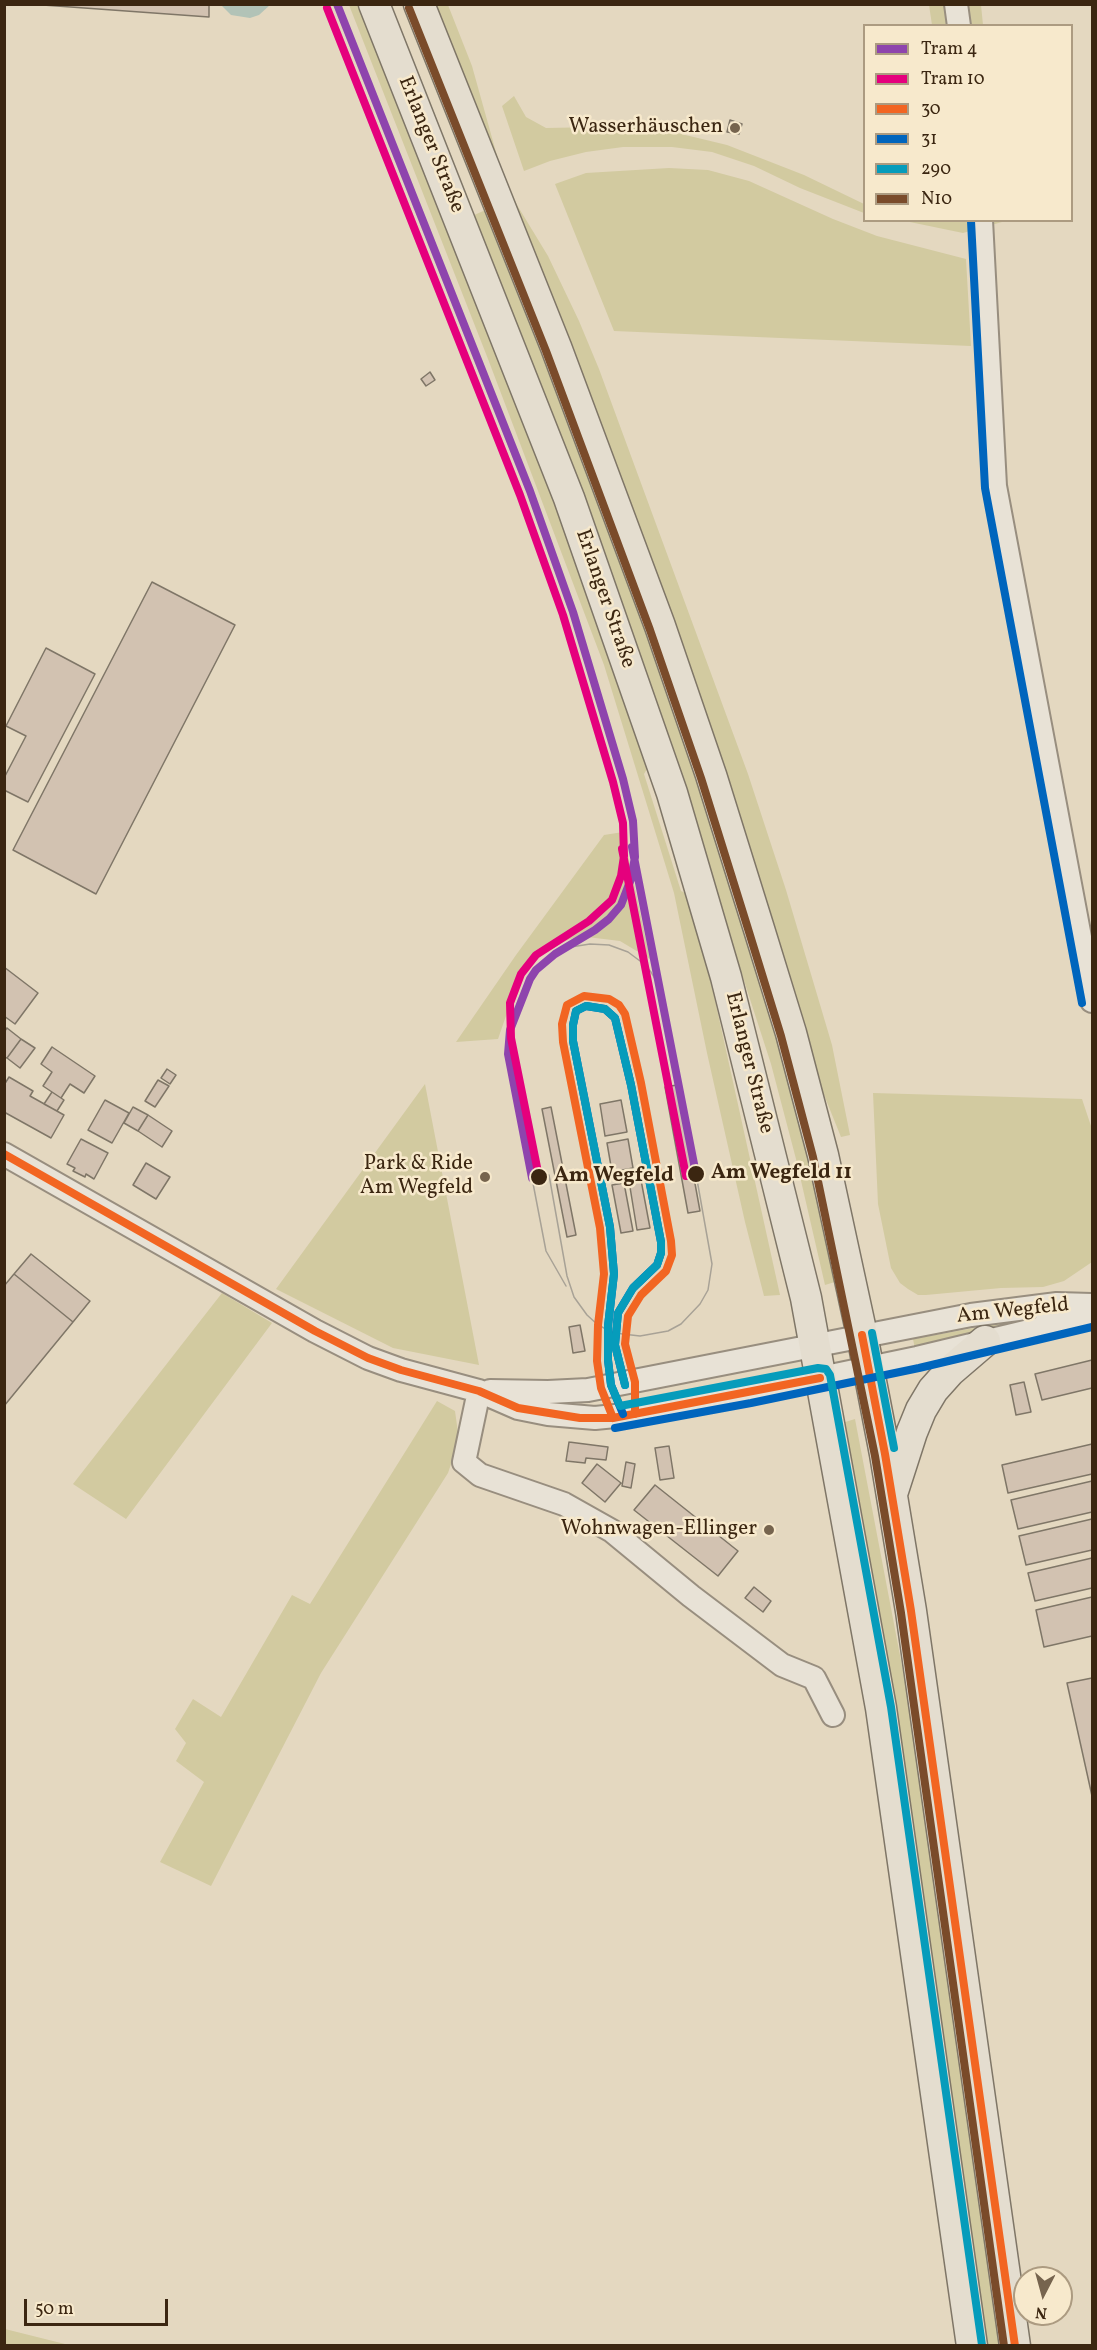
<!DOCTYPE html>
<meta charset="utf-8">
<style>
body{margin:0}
#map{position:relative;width:1097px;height:2350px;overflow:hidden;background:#e4d8c0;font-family:Vollkorn,serif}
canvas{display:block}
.frame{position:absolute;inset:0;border:6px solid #3b2611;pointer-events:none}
.legend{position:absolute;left:863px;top:24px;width:210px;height:198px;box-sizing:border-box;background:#f7e9cc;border:2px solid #ac9b81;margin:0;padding:8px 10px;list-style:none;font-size:18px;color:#3b2611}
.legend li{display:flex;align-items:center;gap:12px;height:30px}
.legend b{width:30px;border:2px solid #ac9b81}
.north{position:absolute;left:1013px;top:2266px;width:60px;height:60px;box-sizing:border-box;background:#f7e9cc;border:2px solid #ac9b81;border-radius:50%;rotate:186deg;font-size:16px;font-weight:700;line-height:24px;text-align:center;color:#3b2611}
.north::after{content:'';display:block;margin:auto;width:21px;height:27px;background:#76644e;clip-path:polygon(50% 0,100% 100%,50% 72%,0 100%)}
.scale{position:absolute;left:24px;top:2299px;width:144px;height:27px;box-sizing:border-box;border:3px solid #3b2611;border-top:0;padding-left:8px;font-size:18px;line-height:21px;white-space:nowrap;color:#3b2611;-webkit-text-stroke:4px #f7e9cc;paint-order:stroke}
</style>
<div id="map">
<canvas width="1097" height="2350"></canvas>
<div class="frame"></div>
<ul class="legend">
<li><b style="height:8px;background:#8e44ad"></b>Tram 4</li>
<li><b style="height:8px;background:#e5007d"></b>Tram 10</li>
<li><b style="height:8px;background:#f26522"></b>30</li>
<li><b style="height:8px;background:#0065bd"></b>31</li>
<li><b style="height:8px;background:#069cbb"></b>290</li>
<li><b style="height:8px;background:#7a4b2a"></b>N10</li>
</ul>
<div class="north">N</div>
<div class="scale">50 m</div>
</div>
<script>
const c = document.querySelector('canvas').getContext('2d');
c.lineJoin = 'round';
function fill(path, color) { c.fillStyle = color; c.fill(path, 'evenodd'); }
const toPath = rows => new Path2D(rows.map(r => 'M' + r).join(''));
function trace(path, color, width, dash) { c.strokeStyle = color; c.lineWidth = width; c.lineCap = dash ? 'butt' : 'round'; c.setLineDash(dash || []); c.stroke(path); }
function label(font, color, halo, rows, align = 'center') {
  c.font = font + ' Vollkorn,serif'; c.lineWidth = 5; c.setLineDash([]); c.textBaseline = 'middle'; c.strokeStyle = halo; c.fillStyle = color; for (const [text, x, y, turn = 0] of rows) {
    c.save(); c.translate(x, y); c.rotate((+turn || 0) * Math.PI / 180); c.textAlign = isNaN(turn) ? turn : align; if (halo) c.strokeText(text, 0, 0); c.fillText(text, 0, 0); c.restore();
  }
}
const green = toPath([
 [349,5,363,5,531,428,650,764,644,774,681,891,692,896,780,1295,764,1296,745,1222,707,1053,674,893,604,665,488,359],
 [431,5,448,5,472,66,501,170,517,205,548,256,579,321,599,369,748,774,786,890,832,1045,850,1135,841,1137,818,1080],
 [929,5,981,5,983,25,932,25],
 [514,96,526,117,546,128,648,126,727,145,804,175,864,204,864,213,800,188,754,166,712,152,672,147,623,147,586,152,550,161,524,171,502,106],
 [669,168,708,170,749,181,833,219,877,236,966,259,971,346,614,331,555,184,586,173],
 [490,208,703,783,810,1153,838,1281,825,1285,796,1159,771,1064,714,888,472,216],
 [1002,220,1002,222,963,233,905,221],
 [623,832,650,959,620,941,579,936,543,949,516,987,498,1039,456,1042,516,955,604,835],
 [425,1084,479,1365,393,1348,276,1289],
 [873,1093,1082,1099,1092,1129,1092,1262,1064,1281,1043,1287,1001,1288,926,1295,918,1295,908,1289,900,1283,891,1268,878,1204],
 [222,1293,272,1323,126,1519,73,1484],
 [1002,1323,1003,1326,915,1349,913,1339],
 [437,1401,455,1411,459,1440,448,1473,321,1673,211,1886,160,1862,204,1782,176,1761,186,1743,175,1729,193,1699,221,1717,292,1595,310,1604],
 [855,1419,926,1792,1006,2345,984,2345,842,1423],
 [5,2329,69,2345,5,2345]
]);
const water = toPath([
 [221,5,270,5,259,15,250,18,231,15]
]);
const building = toPath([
 [29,4,209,4,209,17,29,4],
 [730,120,742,124,739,134,727,132,730,120],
 [430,372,435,380,426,386,421,379,430,372],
 [152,582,235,625,96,894,13,850,152,582],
 [46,648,95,674,28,802,4,790,4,778,26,736,6,726,46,648],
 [4,967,38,993,15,1024,4,1016,4,967],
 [7,1028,21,1039,7,1058,4,1057,4,1032,7,1028],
 [21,1039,35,1048,20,1068,7,1058,21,1039],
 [52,1047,95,1076,84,1093,70,1084,61,1098,43,1086,52,1072,41,1064,52,1047],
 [167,1069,176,1075,170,1084,161,1078,167,1069],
 [9,1077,33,1091,30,1096,64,1115,51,1138,4,1112,4,1085,9,1077],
 [158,1080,169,1086,155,1107,145,1101,158,1080],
 [677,1085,700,1211,688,1213,665,1087,677,1085],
 [52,1092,64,1100,57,1111,44,1104,52,1092],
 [105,1100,129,1113,112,1143,88,1130,105,1100],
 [621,1100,627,1132,605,1136,600,1104,621,1100],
 [133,1107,148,1115,138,1131,124,1123,133,1107],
 [551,1107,576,1235,567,1237,542,1109,551,1107],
 [148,1115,172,1131,162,1147,138,1131,148,1115],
 [81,1139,108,1153,94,1179,86,1174,85,1177,73,1171,75,1168,67,1164,81,1139],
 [628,1139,633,1168,612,1172,607,1143,628,1139],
 [146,1163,170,1177,156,1199,133,1185,146,1163],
 [641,1180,650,1228,637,1230,629,1181,641,1180],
 [624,1183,633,1231,621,1233,612,1185,624,1183],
 [31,1254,90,1301,73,1322,14,1274,31,1254],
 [14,1274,73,1322,4,1406,4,1286,14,1274],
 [580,1325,585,1351,573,1353,569,1327,580,1325],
 [1092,1360,1092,1388,1042,1400,1035,1374,1092,1360],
 [1024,1382,1031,1412,1016,1415,1010,1385,1024,1382],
 [569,1442,608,1447,606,1460,586,1458,585,1463,566,1461,569,1442],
 [1092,1444,1092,1474,1008,1493,1002,1465,1092,1444],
 [669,1446,674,1478,660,1480,655,1448,669,1446],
 [626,1462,635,1464,631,1488,622,1486,626,1462],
 [597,1464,621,1483,605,1502,582,1483,597,1464],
 [1092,1481,1092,1512,1018,1529,1011,1500,1092,1481],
 [655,1485,738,1551,718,1576,634,1510,655,1485],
 [1092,1519,1092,1550,1026,1565,1019,1536,1092,1519],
 [1092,1558,1092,1588,1035,1601,1028,1573,1092,1558],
 [754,1587,771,1601,763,1612,745,1598,754,1587],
 [1092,1597,1092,1636,1044,1647,1036,1610,1092,1597],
 [1092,1678,1092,1796,1067,1683,1092,1678]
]);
const minor = toPath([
 [956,4,959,26],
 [981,220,995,486,1092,1001],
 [4,1154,315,1331,368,1358,401,1370,479,1391,518,1408,548,1414,595,1418,635,1414,749,1393,917,1358,1092,1316],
 [479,1391,464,1462,480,1475,564,1504,612,1531,691,1596,782,1665,814,1678,833,1715],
 [490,1391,548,1392,588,1390,971,1315,1057,1304,1092,1305]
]);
const major = toPath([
 [374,4,569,498,672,793,726,977,806,1298,881,1708,972,2346],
 [419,4,556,347,660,626,711,775,759,929,791,1033,823,1155,862,1335,885,1454,911,1611,1015,2346],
 [893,1491,912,1432,921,1410,933,1390,950,1371,985,1341]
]);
const tram = toPath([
 [555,954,571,947,590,944,609,945,628,952,644,964,651,972,660,988,664,1001],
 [549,1175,567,1276,574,1297,587,1315,598,1325,614,1333,640,1336,668,1331,681,1324,700,1304,708,1290,712,1264,696,1174],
 [532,1178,546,1251,566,1286]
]);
const bus1 = toPath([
 [4,1154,315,1331,368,1358,401,1370,479,1391,518,1408,580,1418,613,1418,820,1378],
 [862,1335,885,1454,911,1611,1015,2346],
 [613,1418,601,1388,597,1361,598,1325,604,1274,600,1228,563,1042,562,1024,567,1005,584,996,609,999,619,1005,625,1014,641,1083,671,1241,672,1255,666,1271,641,1295,628,1316,625,1344,635,1382,635,1414]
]);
const bus2 = toPath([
 [971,221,985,488,1082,1003],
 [623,1414,611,1385,608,1360,608,1326,614,1274,610,1227,573,1041,573,1025,576,1011,586,1006,605,1009,615,1018,631,1085,661,1242,661,1253,657,1265,633,1288,618,1313,615,1345,625,1385],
 [615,1428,751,1403,919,1368,1092,1327]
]);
const bus3 = toPath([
 [872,1333,894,1448],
 [625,1385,615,1345,618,1313,633,1288,657,1265,661,1253,661,1242,631,1085,615,1018,605,1009,586,1006,576,1011,573,1025,573,1041,610,1227,614,1274,608,1326,608,1360,611,1385,620,1406,818,1368,826,1369,830,1375,891,1707,982,2345]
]);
const bus4 = toPath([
 [409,8,546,351,650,630,701,778,749,932,781,1036,813,1157,875,1456,901,1613,1004,2346]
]);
const tram1 = toPath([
 [337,4,530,491,573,612,623,779,633,821,635,857,631,879,621,905,609,919,595,930,555,954,536,970,530,979,510,1030,508,1054,532,1178],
 [632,847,696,1174]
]);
const tram2 = toPath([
 [327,8,520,495,563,615,613,782,623,823,624,856,621,876,612,900,589,921,536,955,521,974,510,1003,511,1038,539,1177],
 [622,849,686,1176]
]);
const markers = [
 [735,128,6,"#76644e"],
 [696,1174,9,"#3b2611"],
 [485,1177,6,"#76644e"],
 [539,1177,9,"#3b2611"],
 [769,1530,6,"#76644e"]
];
const poiNames = [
 ["Wasserhäuschen",723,128],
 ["Park & Ride",473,1165],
 ["Am Wegfeld",473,1189],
 ["Wohnwagen-Ellinger",757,1530]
];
const streetNames = [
 ["Erlanger Straße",430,145,68],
 ["Erlanger Straße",604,599,71],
 ["Erlanger Straße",748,1063,76],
 ["Am Wegfeld",1013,1312,-6]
];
const stopNames = [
 ["Am Wegfeld 11",711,1174],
 ["Am Wegfeld",554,1177]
];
fill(green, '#d2caa0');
fill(water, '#b2c3b7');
fill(building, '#d2c2b1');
trace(building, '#7f7667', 1.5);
trace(minor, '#988e7f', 26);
trace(major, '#7f7667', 33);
trace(minor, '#e8e2d6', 22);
trace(major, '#e4ddcf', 30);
trace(tram, '#a8a296', 1.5);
trace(bus1, '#f26522', 8);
trace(bus2, '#0065bd', 8);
trace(bus3, '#069cbb', 8);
trace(bus4, '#7a4b2a', 8);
trace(tram1, '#8e44ad', 8);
trace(tram2, '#e5007d', 8);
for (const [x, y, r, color] of markers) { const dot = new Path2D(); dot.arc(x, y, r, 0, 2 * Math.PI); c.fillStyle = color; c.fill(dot); trace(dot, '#f7e9cc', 2); }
label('21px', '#3b2611', '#f7e9cc', poiNames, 'right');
label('21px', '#3b2611', '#f7e9cc', streetNames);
label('bold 21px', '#3b2611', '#f7e9cc', stopNames, 'left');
</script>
